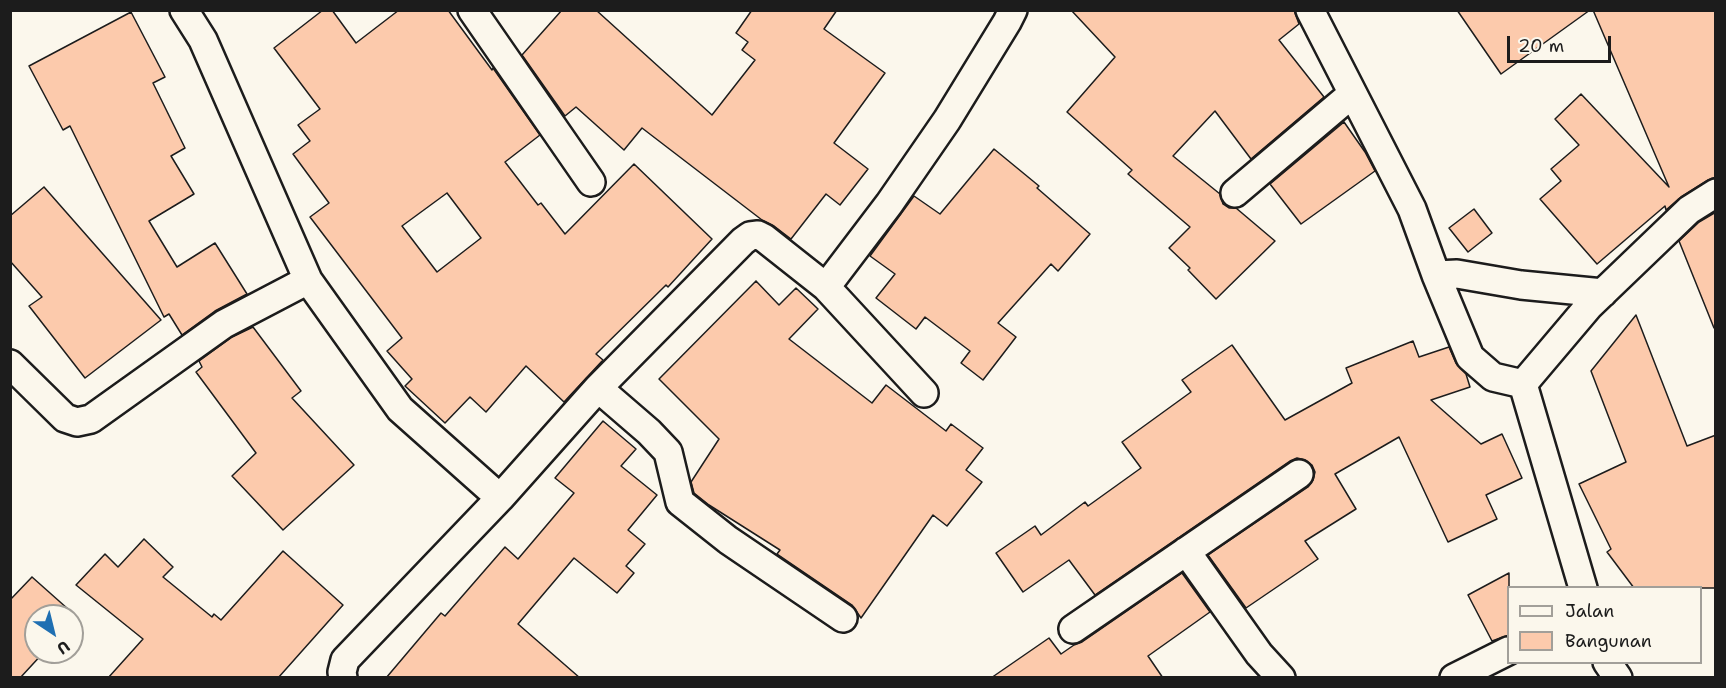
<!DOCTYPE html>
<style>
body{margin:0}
#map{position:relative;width:1726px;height:688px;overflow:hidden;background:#fbf7ec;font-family:"Shantell Sans",sans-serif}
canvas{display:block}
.frame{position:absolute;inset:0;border:12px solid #1c1c1c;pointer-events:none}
.legend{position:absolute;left:1507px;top:586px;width:195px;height:78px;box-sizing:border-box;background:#fbf7ec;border:2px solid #a29f99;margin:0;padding:8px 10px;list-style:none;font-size:18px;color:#1c1c1c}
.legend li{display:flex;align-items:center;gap:12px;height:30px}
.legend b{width:30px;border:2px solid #a29f99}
.north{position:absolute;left:24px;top:604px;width:60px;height:60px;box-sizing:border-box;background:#fbf7ec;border:2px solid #a29f99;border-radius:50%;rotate:145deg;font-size:16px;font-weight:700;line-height:24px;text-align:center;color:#1c1c1c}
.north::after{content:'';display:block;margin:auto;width:21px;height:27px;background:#1f6fb2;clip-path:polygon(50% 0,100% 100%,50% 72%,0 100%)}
.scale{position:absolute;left:1507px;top:36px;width:104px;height:27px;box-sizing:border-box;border:3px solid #1c1c1c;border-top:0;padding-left:8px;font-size:18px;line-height:21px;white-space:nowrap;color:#1c1c1c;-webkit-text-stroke:4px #fbf7ec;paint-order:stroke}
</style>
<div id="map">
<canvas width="1726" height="688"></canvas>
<div class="frame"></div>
<ul class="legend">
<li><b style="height:8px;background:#fbf7ec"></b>Jalan</li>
<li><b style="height:16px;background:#fccaac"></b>Bangunan</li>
</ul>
<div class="north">U</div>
<div class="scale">20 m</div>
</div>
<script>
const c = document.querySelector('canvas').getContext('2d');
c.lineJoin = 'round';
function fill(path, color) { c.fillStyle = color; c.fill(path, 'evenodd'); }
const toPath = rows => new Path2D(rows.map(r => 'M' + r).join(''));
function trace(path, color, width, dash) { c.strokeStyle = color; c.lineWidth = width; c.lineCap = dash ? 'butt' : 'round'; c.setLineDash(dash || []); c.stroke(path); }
const building = toPath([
 [323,10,332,10,356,43,399,10,448,10,492,70,493,68,540,135,505,162,538,205,541,203,565,234,634,164,712,239,668,287,666,285,596,354,603,360,564,402,526,366,486,412,470,397,445,423,405,386,412,379,387,351,402,338,310,217,329,203,293,154,310,141,298,125,320,109,274,48,323,10],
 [447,193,481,238,437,272,402,226,447,193],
 [562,10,596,10,712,115,755,60,742,50,748,42,736,33,752,10,837,10,824,29,885,73,834,143,868,169,840,205,826,194,791,239,774,226,762,220,642,128,624,150,576,107,565,116,522,55,562,10],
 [1071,10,1294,10,1299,24,1279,40,1324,97,1251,159,1215,111,1173,156,1220,194,1223,204,1229,208,1236,208,1275,241,1216,299,1188,270,1190,268,1169,248,1190,227,1128,174,1132,170,1067,112,1115,57,1071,10],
 [1457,10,1590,10,1501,74,1457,10],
 [1593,10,1716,10,1716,177,1708,180,1681,197,1666,210,1665,206,1597,264,1540,199,1561,181,1551,169,1579,145,1555,119,1581,94,1669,187,1593,10],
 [131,12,165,77,153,83,185,148,171,156,194,194,149,221,177,267,215,243,247,294,215,311,182,335,169,314,164,317,70,126,63,130,29,66,131,12],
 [1344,122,1365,152,1375,171,1301,224,1270,184,1344,122],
 [994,149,1039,186,1037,188,1090,234,1058,271,1051,264,998,323,1016,337,983,380,961,363,970,351,925,317,916,329,876,298,895,274,870,256,914,196,940,214,994,149],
 [44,187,161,320,85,378,29,306,42,297,10,261,10,216,44,187],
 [1474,209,1492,233,1468,252,1449,228,1474,209],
 [1716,212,1716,328,1714,328,1679,241,1699,222,1716,212],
 [756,281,779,305,796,288,818,309,789,339,872,403,886,385,946,431,951,424,983,448,966,470,982,482,947,526,933,515,861,618,852,605,777,554,780,550,709,505,694,493,691,482,719,439,659,379,756,281],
 [1636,315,1687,446,1716,435,1716,588,1634,588,1607,552,1611,549,1579,484,1626,462,1591,371,1636,315],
 [253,327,301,391,292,398,354,465,283,530,232,476,256,453,196,372,202,367,199,361,232,337,253,327],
 [1413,341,1419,357,1449,347,1456,363,1466,374,1470,387,1431,400,1481,444,1502,434,1522,478,1486,495,1497,519,1448,542,1399,437,1335,474,1356,509,1305,541,1318,559,1246,608,1208,555,1308,487,1313,480,1315,472,1312,465,1305,460,1297,458,1290,461,1095,595,1069,560,1023,592,996,553,1035,526,1041,535,1085,502,1088,506,1141,468,1122,442,1191,392,1182,380,1232,345,1285,420,1352,383,1346,368,1413,341],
 [603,421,636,449,621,466,657,495,628,530,645,544,626,566,634,573,617,593,574,558,518,624,580,678,386,678,441,613,445,616,505,547,518,559,574,493,555,478,603,421],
 [144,539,173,567,163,577,212,617,214,614,221,620,283,551,343,605,278,678,108,678,143,639,76,585,105,554,118,567,144,539],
 [1182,573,1210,612,1148,656,1163,678,991,678,1049,638,1061,654,1074,645,1082,642,1182,573],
 [1509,573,1509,635,1492,641,1468,595,1509,573],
 [32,577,77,617,72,623,72,616,36,616,36,652,44,652,20,678,10,678,10,600,32,577]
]);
const minor = toPath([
 [184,10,203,40,308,280,400,409,500,498],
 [472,10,591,182],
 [1310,10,1412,209,1436,275,1470,357,1493,377,1523,384],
 [1235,193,1352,94],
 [1436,275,1457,274,1521,285,1603,293],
 [826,287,889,204,947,120,1007,22,1013,10],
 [10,364,65,418,77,422,91,419,224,324,308,280],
 [598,388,649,432,668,452,680,502,728,540,843,618],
 [1186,551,1259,654,1281,678],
 [1583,588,1523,384,1589,306,1689,210,1716,193],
 [1073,629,1299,474],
 [1607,662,1618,678],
 [343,678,342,672,345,660,500,498,598,388,743,241,750,236,758,235,764,238,826,287,924,393],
 [1454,678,1508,651]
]);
fill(building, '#fccaac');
trace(building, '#1c1c1c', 1.5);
trace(minor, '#1c1c1c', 32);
trace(minor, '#fbf7ec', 27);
</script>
